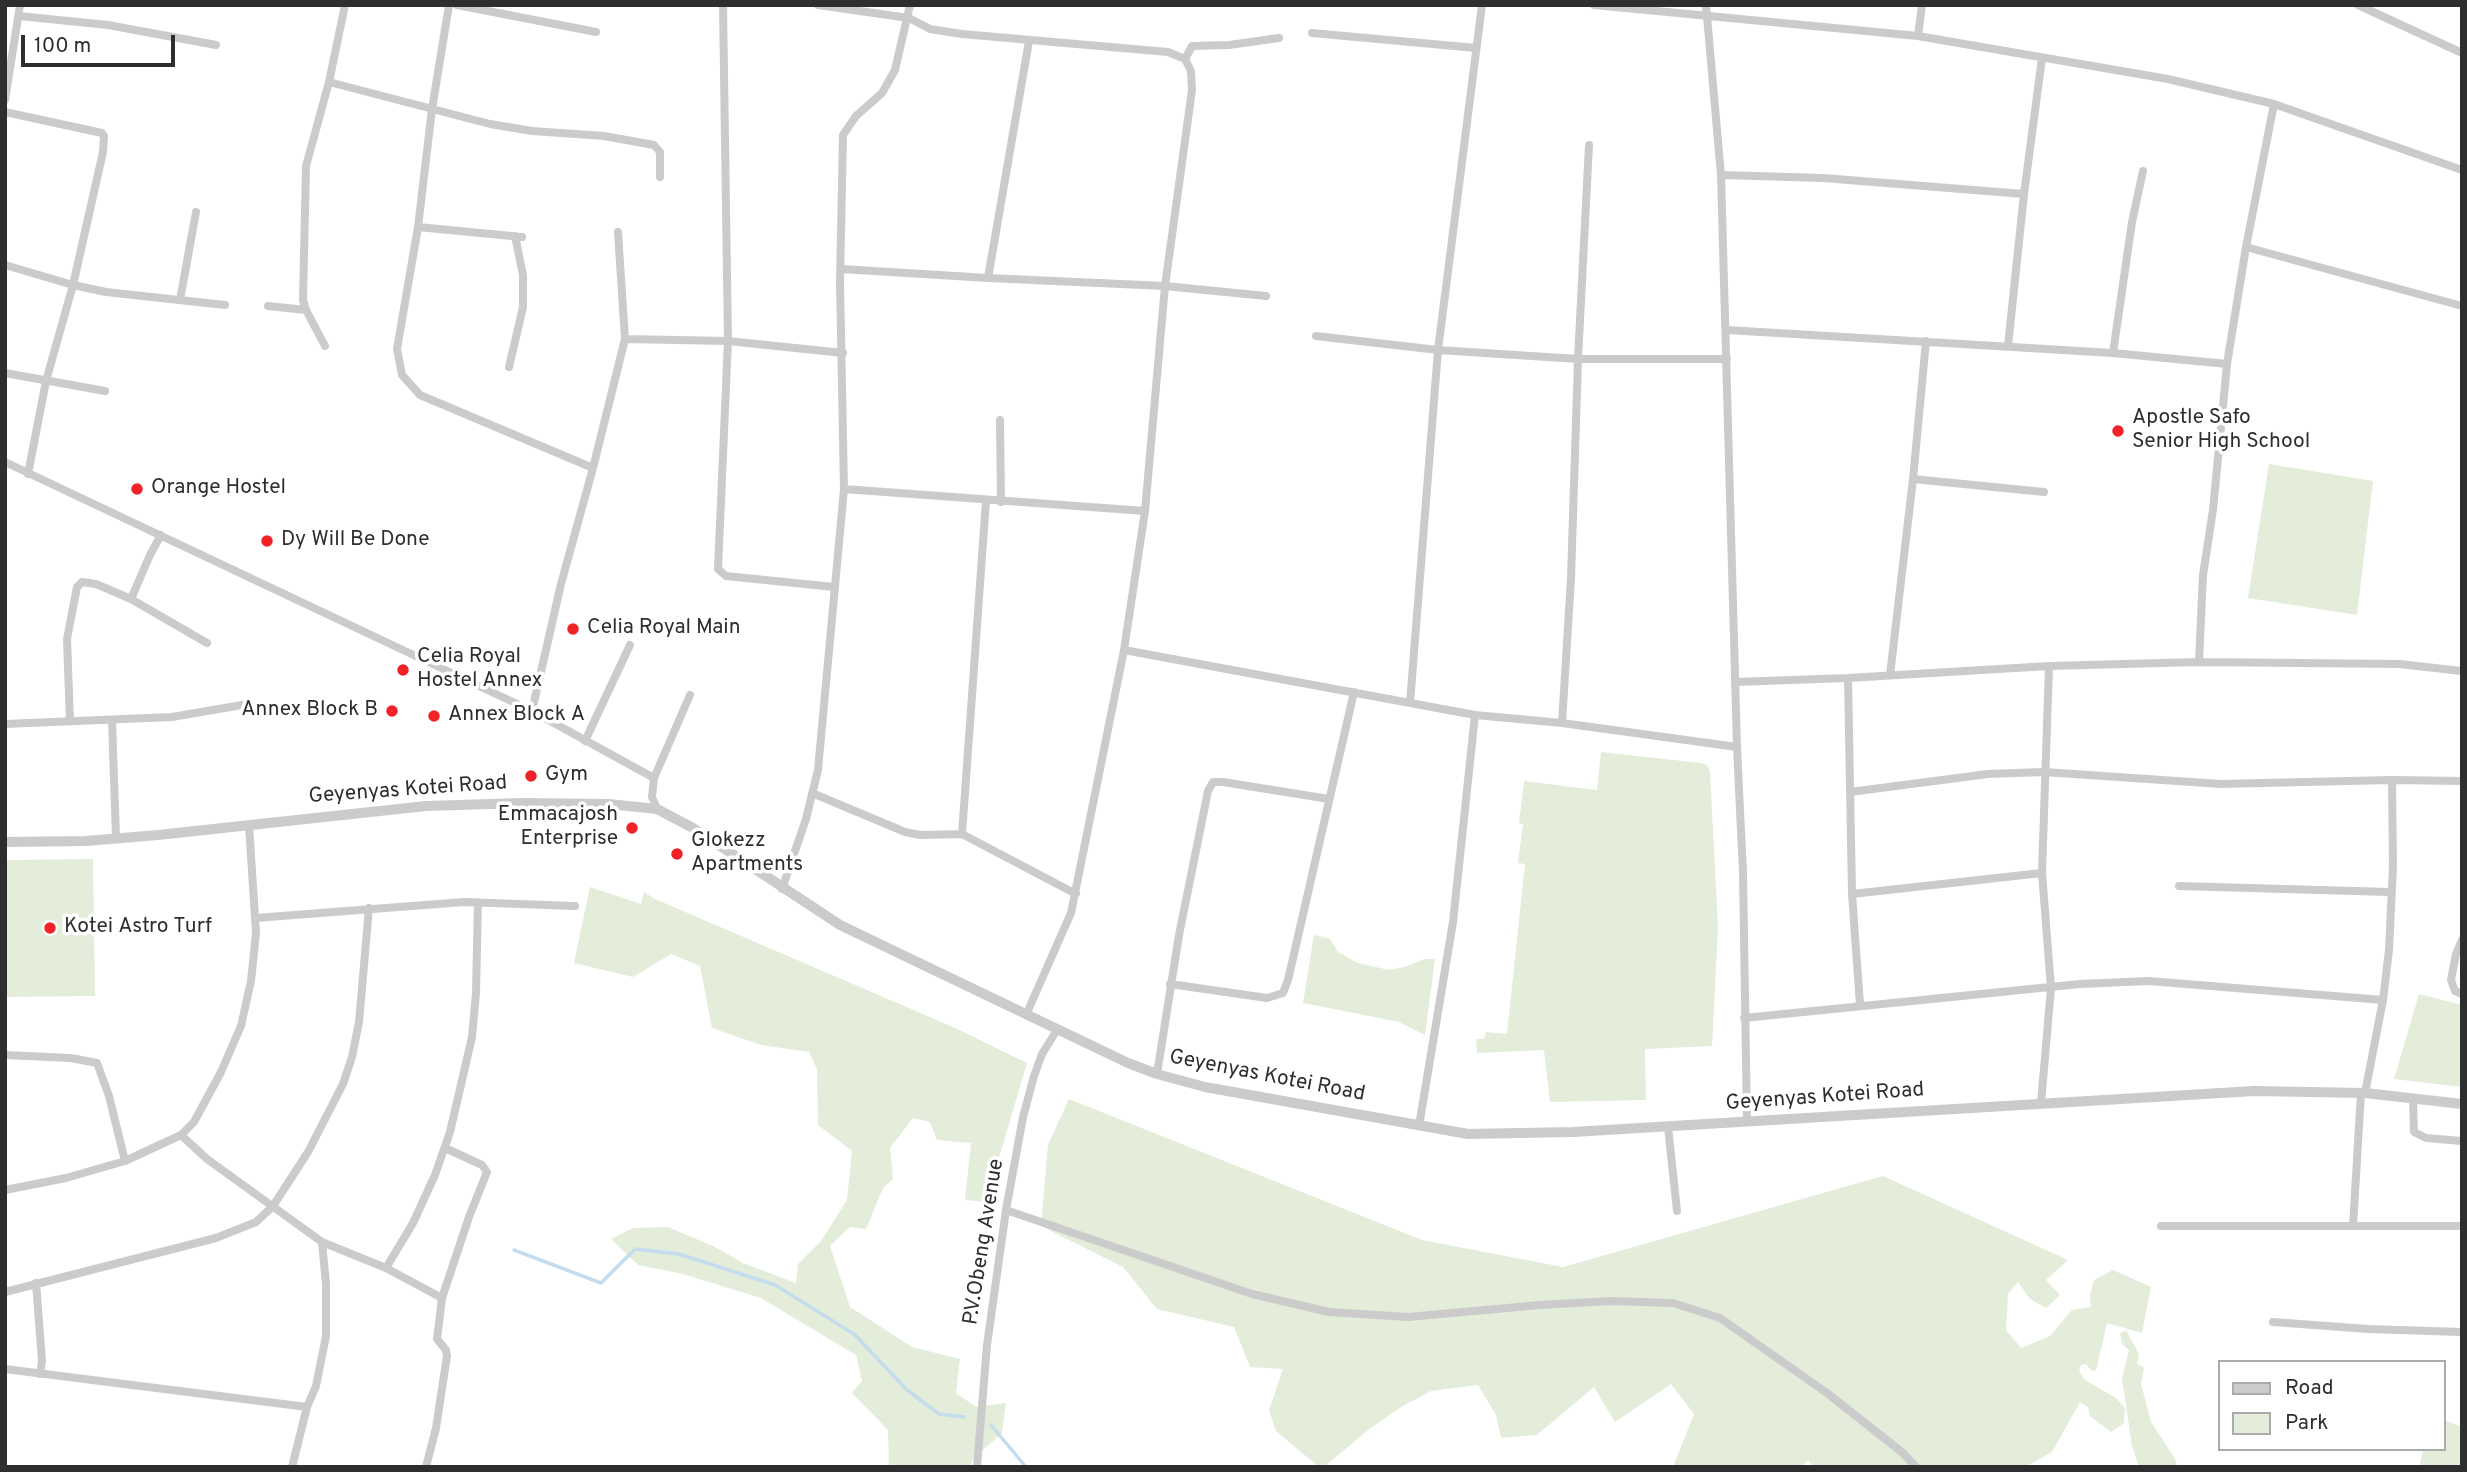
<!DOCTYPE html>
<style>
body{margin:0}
#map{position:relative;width:2467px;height:1472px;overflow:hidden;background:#fff;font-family:Overpass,sans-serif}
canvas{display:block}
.frame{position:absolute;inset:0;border:7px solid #2e2e2e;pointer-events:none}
.legend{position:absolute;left:2218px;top:1360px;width:228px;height:91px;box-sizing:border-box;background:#fff;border:2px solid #ababab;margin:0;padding:9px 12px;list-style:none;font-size:21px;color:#2e2e2e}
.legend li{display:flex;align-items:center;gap:14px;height:35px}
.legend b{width:35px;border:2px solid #ababab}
.scale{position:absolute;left:21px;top:35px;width:154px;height:32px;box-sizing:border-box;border:4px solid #2e2e2e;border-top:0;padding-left:9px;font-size:21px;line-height:24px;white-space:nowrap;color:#2e2e2e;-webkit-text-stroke:5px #fff;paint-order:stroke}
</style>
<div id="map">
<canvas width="2467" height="1472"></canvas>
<div class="frame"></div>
<ul class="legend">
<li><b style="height:9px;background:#cbcbcb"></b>Road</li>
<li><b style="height:19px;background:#e3edda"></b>Park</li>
</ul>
<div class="scale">100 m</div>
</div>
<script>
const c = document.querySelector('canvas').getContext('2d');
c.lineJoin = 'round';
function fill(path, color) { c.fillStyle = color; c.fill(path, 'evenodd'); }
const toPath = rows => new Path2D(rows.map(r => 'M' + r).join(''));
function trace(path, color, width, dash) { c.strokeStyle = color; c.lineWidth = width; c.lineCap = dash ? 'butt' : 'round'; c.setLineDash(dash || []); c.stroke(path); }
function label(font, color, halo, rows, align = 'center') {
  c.font = font + ' Overpass,sans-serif'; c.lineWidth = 7; c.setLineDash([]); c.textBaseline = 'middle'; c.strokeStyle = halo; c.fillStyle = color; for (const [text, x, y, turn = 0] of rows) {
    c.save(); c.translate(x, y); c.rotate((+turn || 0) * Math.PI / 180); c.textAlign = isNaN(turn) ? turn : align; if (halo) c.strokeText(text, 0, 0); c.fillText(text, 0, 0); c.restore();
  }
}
const green = toPath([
 [2269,464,2373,481,2357,615,2248,598],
 [1601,752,1701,763,1707,765,1710,772,1718,927,1712,1046,1645,1049,1646,1100,1550,1102,1544,1050,1477,1053,1476,1039,1484,1039,1486,1032,1507,1034,1525,864,1518,863,1523,824,1519,823,1524,781,1597,790],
 [93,859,95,996,5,997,5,860],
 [590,887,641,904,644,892,655,899,953,1027,1027,1063,986,1202,965,1200,971,1143,937,1140,930,1122,913,1118,890,1148,893,1179,883,1188,866,1229,850,1227,830,1246,850,1307,912,1347,960,1359,956,1393,976,1407,1006,1403,1002,1433,973,1459,970,1467,889,1467,888,1430,852,1393,862,1381,856,1355,761,1298,683,1274,638,1265,611,1239,633,1228,668,1227,713,1246,743,1263,796,1283,798,1264,821,1241,847,1200,852,1151,818,1125,817,1069,809,1052,761,1045,712,1028,700,966,671,954,633,977,574,963],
 [1314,935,1330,939,1338,952,1358,963,1389,970,1404,967,1425,959,1435,959,1425,1035,1399,1022,1303,1003],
 [2419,994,2462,1005,2462,1087,2394,1079],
 [1069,1099,1422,1240,1563,1267,1883,1176,2068,1260,2046,1280,2060,1295,2046,1308,2030,1299,2018,1282,2008,1294,2006,1330,2021,1348,2050,1336,2072,1310,2091,1307,2090,1295,2094,1280,2113,1270,2151,1287,2142,1333,2107,1323,2096,1371,2091,1370,2086,1364,2081,1365,2079,1371,2085,1380,2116,1398,2125,1408,2124,1423,2111,1432,2090,1416,2088,1407,2080,1402,2052,1452,2025,1467,1813,1467,1808,1460,1801,1467,1673,1467,1694,1414,1671,1384,1615,1422,1594,1387,1537,1435,1501,1438,1496,1415,1478,1385,1431,1391,1401,1407,1368,1430,1324,1467,1319,1467,1276,1431,1269,1410,1283,1369,1250,1367,1234,1327,1157,1309,1123,1267,1041,1226,1048,1145],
 [2126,1330,2139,1354,2137,1364,2144,1367,2141,1384,2151,1422,2174,1457,2178,1467,2139,1467,2132,1446,2122,1378,2129,1350,2122,1344,2120,1333],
 [2444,1420,2462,1427,2462,1467,2422,1467,2420,1464,2423,1449,2444,1449]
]);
const stream = toPath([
 [514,1250,601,1283,635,1249,679,1254,775,1285,854,1334,907,1390,939,1414,964,1417],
 [991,1425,1026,1467]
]);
const minor = toPath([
 [449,5,432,109,418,227,397,349,402,375,420,395,593,468],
 [457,5,596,32],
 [723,5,728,341,718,569,726,576,834,587],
 [818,5,909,18,930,29,962,34,1168,52,1185,59,1191,71,1192,90,1165,286,1145,511,1124,650,1071,913,1026,1015],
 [1594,5,1918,36,2168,79,2274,104,2462,170],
 [1706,5,1721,175,1737,747,1743,872,1747,1122],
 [2358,5,2462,53],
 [19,16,108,25,216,45],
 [1312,33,1476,48],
 [1918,36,1922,5],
 [1185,59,1192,46,1229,45,1279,38],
 [329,82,490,124,532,131,604,136,654,145,660,152,660,177],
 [5,100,20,5],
 [5,112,102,133,104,136,103,152,73,285,46,381,28,474],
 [1721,175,1823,178,2024,194],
 [418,227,522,237],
 [2246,247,2462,306],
 [5,265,73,285,106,292,225,305],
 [841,269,988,278,1165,286,1266,296],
 [988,278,1029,41],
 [180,300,196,212],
 [268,306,306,310],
 [1727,330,2113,353,2227,364],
 [1316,336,1438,350,1578,359,1727,359],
 [625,339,728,341,843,353],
 [325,346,306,310,303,300,306,166,329,82,345,5],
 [2008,346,2024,194,2042,58],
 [2113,353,2132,222,2143,171],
 [509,367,523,307,523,275,515,236],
 [5,373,105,391],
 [1000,420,1001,502],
 [5,462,532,711,654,778],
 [1913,479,2044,492],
 [844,489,1145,511],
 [131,599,150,555,161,535],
 [1124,650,1475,715,1562,723,1737,747],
 [2199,662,2203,575,2213,510,2227,364,2246,247,2274,104],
 [1890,675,1913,479,1926,341],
 [1848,678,1852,894,1860,1005],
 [1735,682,1848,678,2049,666,2199,662,2399,664,2462,671],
 [1410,703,1438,350,1482,5],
 [532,711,561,584,593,468,625,339,618,232],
 [112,720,116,838],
 [70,721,67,639,77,587,82,582,96,584,131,599,207,643],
 [1562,723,1571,578,1578,359,1589,145],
 [5,724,172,717,242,705],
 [585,741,630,645],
 [1850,792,1988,774,2044,772,2221,784,2392,780,2462,781],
 [812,793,905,832,920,835,962,834,1076,894],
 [657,809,652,797,654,778,690,695],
 [962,834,986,501],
 [2179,886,2390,892],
 [782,889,806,819,818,770,844,489,840,282,843,135,856,116,882,93,895,70,910,5],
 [1852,894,2042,873],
 [255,918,464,902,575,906],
 [2462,940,2456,954,2451,980,2455,991,2462,994],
 [1170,984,1267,998,1283,993,1288,980,1354,692],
 [1744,1018,2080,984,2149,981,2383,1000],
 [5,1055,71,1058,97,1063,109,1096,125,1161],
 [1157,1074,1179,935,1208,791,1213,782,1223,782,1329,799],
 [2365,1093,2383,1000,2389,950,2393,866,2392,780],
 [2413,1098,2414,1132,2426,1138,2462,1141],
 [2041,1103,2051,988,2042,873,2049,666],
 [1419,1126,1453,922,1475,715],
 [1668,1127,1677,1211],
 [181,1135,207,1159,322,1242,386,1268,442,1298],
 [5,1190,66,1178,125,1161,181,1135,194,1122,221,1072,241,1026,251,981,256,933,249,825],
 [1006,1210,1252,1294,1329,1312,1408,1317,1540,1305,1610,1301,1673,1303,1720,1318,1827,1393,1903,1453,1916,1467],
 [2161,1226,2462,1226],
 [2353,1226,2361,1093],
 [386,1268,413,1223,435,1175,450,1132,472,1037,476,993,478,902],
 [36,1283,42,1361,40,1374],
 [5,1292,216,1238,256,1222,273,1206,308,1152,343,1084,352,1057,359,1022,369,908],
 [2273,1322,2368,1329,2462,1332],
 [5,1369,307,1407],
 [292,1467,307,1407,316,1386,326,1336,326,1284,322,1242],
 [426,1467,436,1428,447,1356,446,1350,437,1339,442,1298,469,1217,487,1172,482,1165,445,1148],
 [977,1467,987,1345,1006,1210,1023,1117,1034,1076,1042,1054,1057,1030]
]);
const tertiary = toPath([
 [5,842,86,841,158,835,426,806,522,803,609,804,657,809,693,828,840,925,1128,1063,1157,1074,1205,1087,1468,1134,1573,1132,2254,1091,2365,1093,2462,1104]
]);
const markers = [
 [2118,431,7,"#f22327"],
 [137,489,7,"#f22327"],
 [267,541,7,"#f22327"],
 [573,629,7,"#f22327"],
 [403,670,7,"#f22327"],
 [392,711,7,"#f22327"],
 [434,716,7,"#f22327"],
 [531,776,7,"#f22327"],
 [632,828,7,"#f22327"],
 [677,854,7,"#f22327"],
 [50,928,7,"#f22327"]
];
const poiNames = [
 ["Apostle Safo",2132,419],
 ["Senior High School",2132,443],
 ["Orange Hostel",151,489],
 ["Dy Will Be Done",281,541],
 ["Celia Royal Main",587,629],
 ["Celia Royal",417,658],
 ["Hostel Annex",417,682],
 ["Annex Block B",378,711,"right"],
 ["Annex Block A",448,716],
 ["Gym",545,776],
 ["Emmacajosh",618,816,"right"],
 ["Enterprise",618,840,"right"],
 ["Glokezz",691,842],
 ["Apartments",691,866],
 ["Kotei Astro Turf",64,928]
];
const streetNames = [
 ["Geyenyas Kotei Road",408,791,-4],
 ["Geyenyas Kotei Road",1267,1077,11],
 ["Geyenyas Kotei Road",1825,1098,-4],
 ["P.V.Obeng Avenue",985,1242,-81]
];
fill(green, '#e3edda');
trace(stream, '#c5dcee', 3.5);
trace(minor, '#cbcbcb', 8);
trace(tertiary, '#cbcbcb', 10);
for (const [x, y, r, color] of markers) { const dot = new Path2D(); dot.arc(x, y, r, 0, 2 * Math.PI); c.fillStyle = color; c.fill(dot); trace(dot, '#fff', 2.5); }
label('21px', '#2e2e2e', '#fff', poiNames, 'left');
label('21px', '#2e2e2e', '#fff', streetNames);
</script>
